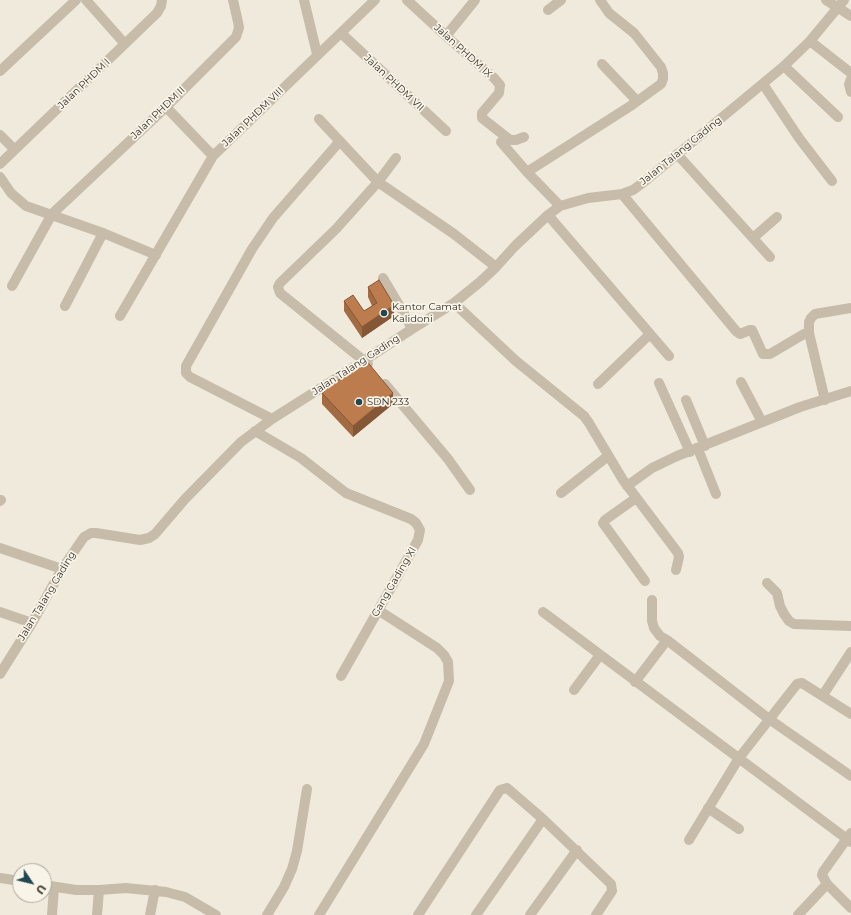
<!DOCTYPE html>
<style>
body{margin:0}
#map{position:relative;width:851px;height:915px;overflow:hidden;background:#f0eadc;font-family:Montserrat,sans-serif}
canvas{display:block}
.north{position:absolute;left:12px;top:863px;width:40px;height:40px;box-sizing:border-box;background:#f8f4e8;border:1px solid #aaa59b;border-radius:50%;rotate:125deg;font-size:11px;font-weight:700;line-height:16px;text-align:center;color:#352f28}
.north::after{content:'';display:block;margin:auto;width:14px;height:18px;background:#214753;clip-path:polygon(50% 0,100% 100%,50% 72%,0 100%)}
</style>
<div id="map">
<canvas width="851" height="915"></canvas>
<div class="north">U</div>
</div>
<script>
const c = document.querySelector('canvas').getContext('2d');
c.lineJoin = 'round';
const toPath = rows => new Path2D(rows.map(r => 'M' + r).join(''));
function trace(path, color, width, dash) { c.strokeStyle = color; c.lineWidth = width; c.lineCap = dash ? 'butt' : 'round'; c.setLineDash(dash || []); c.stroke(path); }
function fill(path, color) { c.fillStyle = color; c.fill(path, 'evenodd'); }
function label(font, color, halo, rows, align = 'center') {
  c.font = font + ' Montserrat,sans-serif'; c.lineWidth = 3.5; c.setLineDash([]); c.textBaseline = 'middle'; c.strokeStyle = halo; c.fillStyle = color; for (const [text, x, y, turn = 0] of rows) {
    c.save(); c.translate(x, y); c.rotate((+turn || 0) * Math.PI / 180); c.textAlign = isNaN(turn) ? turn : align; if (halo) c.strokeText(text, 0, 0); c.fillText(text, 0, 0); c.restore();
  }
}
const minor = toPath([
 [86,0,125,44],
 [304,0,317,54],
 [407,0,446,36,494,78,500,85,499,93,482,113,482,118,510,140,516,140,524,137],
 [826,0,851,16],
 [548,10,561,0],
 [342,34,446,131],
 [446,36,475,0],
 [810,41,851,73],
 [602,64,637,101],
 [784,66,838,117],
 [0,71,76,0],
 [851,79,849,84,851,92],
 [763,84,799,138,832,181],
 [166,107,213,156],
 [319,119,378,182,454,234,496,267],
 [0,135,14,149],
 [501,142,527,172,560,206],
 [677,154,770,257],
 [0,164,157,13,161,6,162,0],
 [527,172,632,105,661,84,663,79,663,73,661,67,634,33,609,13,600,0],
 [0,177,11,193,26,206,103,233,156,255],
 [622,194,736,331,740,334,750,330,752,330,763,354,770,354,804,334,809,333,825,400],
 [548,215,669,356],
 [753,238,777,217],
 [383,278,406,317,412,329],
 [12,286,52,214,166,107,236,37,239,28,238,22,233,0],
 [454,303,516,361,584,416,589,423,623,480,678,553,679,557,676,570],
 [65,306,103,233],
 [120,316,213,156,375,0],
 [809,333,809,322,811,318,815,314,851,308],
 [368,364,280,293,278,287,280,283,336,229,378,182,396,158],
 [741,382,762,422],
 [659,383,690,452],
 [385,384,448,459,470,490],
 [598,384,650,334],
 [686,400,705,446],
 [272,419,190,377,186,373,186,366,252,249,273,218,340,141],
 [255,431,301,458,346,493,411,519,416,523,420,530,418,540,341,676],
 [698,449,716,494],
 [627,486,652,468,677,456,800,407,851,391],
 [561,493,608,456],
 [636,498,605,520,603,523,645,581],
 [0,501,1,500],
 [0,548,62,569],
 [767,583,777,593,780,606,784,614,789,621,794,624,851,626],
 [652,600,652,621,654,628,660,636,667,640],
 [0,612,32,623],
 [543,612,851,842],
 [0,674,32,623,62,569,84,537,91,533,96,533,140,540,149,538,155,534,185,499,241,442,272,419,365,360,412,329,454,303,480,282,496,267,515,246,548,215,560,206,588,198,622,194,633,190,644,182,784,66,810,41,844,0],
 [635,682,667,640,769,719,851,776],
 [574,690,600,655],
 [823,695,851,652],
 [708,808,739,829],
 [851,833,823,872,822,875,827,884,851,908],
 [689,840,739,758,797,684,802,683,851,714],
 [0,878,20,881],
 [44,885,76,890,99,890,126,888,166,892,185,897,216,915],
 [52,915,54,888],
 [97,915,99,890],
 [150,915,155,890],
 [267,915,284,887,292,869,297,851,307,789],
 [319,915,424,744,449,681,448,662,444,655,437,648,378,610],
 [418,915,500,790,507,788,543,819,611,884,612,891,596,915],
 [476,915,543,819],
 [530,915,577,850],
 [798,915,827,884]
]);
const wall = toPath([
 [368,287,394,316,362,338,344,311,344,301,364,311,372,306,368,297],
 [322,393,393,404,353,437,322,404]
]);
const shadedWall = toPath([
 [394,305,394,316,362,338,362,327],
 [393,393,393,404,353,437,353,426]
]);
const building = toPath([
 [379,280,394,305,362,327,344,301,353,295,364,311,377,303,368,287,379,280],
 [365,359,393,393,353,426,322,393,365,359]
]);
const markers = [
 [384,313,4,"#214753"],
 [359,402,4,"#214753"]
];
const streetNames = [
 ["Jalan PHDM IX",463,51,42],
 ["Jalan PHDM VII",394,83,43],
 ["Jalan PHDM I",84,84,-44],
 ["Jalan PHDM II",158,113,-44],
 ["Jalan PHDM VIII",253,117,-44],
 ["Jalan Talang Gading",681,151,-39],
 ["Jalan Talang Gading",356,365,-33],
 ["Gang Gading XI",394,582,-60],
 ["Jalan Talang Gading",47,596,-59]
];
const poiNames = [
 ["Kantor Camat",392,307],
 ["Kalidoni",392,319],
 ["SDN 233",367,402]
];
trace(minor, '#c7bca9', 10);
fill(wall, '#a26b43');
fill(shadedWall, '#845737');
fill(building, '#bc7c4e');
trace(building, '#845737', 1);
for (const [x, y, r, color] of markers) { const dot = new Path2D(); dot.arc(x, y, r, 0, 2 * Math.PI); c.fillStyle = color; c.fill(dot); trace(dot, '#f8f4e8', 1.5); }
label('10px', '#352f28', '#f8f4e8', streetNames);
label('10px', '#352f28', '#f8f4e8', poiNames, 'left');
</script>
